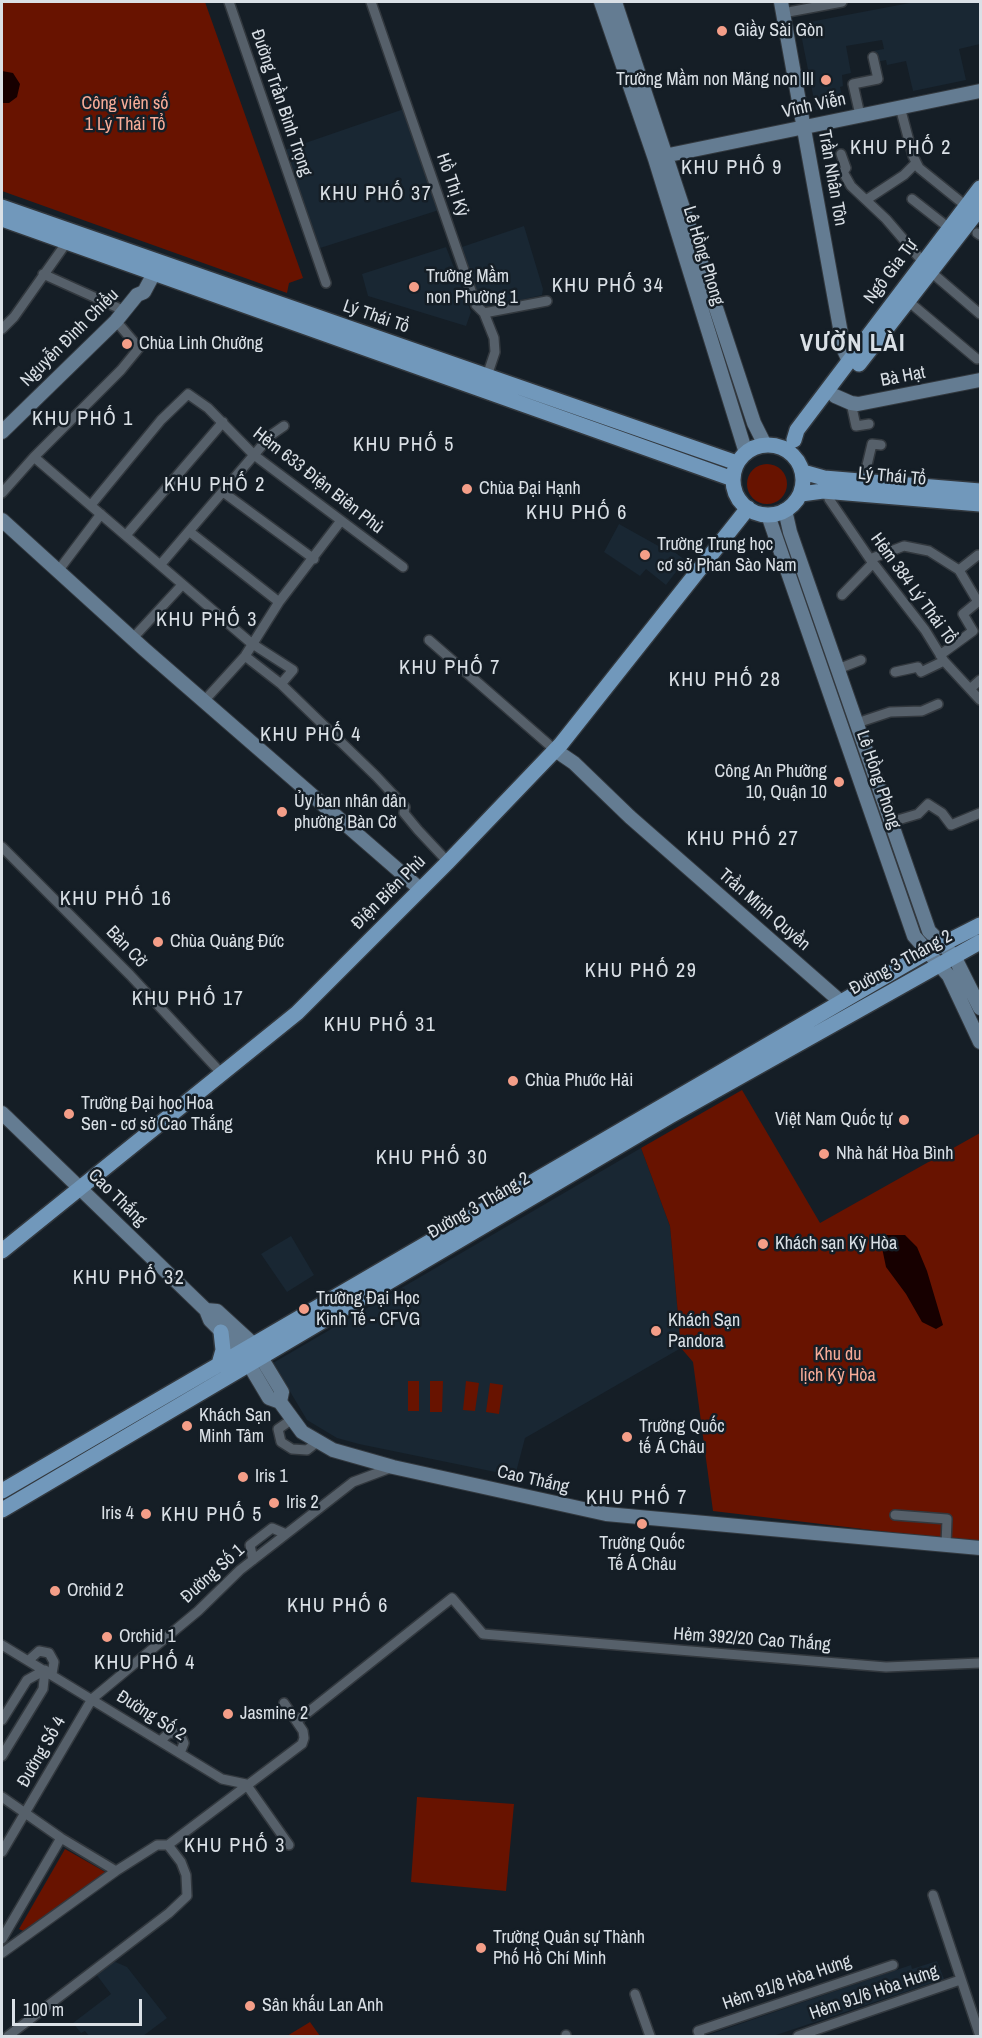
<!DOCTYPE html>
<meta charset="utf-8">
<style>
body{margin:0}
#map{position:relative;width:982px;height:2038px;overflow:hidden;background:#151e26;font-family:"Archivo Narrow",sans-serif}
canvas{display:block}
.frame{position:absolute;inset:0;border:3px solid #dae0e6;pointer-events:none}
.scale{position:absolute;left:12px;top:1999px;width:130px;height:27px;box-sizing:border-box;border:3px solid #dae0e6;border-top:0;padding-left:8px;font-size:18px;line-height:21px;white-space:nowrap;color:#dae0e6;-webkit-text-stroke:4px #151e26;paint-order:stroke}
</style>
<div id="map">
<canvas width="982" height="2038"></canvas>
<div class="frame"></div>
<div class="scale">100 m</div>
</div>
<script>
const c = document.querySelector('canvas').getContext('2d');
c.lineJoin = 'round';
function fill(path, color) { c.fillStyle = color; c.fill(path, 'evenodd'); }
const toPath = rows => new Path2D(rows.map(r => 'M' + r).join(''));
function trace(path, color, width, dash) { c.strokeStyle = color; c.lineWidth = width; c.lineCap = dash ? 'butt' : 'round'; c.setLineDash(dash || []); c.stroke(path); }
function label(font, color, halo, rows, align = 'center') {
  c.font = font + ' "Archivo Narrow",sans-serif'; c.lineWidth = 5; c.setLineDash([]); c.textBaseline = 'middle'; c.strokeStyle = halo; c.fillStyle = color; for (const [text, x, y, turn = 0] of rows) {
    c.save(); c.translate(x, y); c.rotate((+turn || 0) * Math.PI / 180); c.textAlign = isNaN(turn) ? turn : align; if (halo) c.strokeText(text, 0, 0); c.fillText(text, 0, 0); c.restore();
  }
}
const built = toPath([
 [915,2,980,2,980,44,959,49,966,80,913,91,906,61,887,65,886,60,876,62,873,51,884,49,882,40,846,46,851,73,842,75,843,86,840,87,844,105,816,110,799,24],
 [404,109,439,210,317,249,285,150],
 [524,226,543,289,542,295,483,309,459,248],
 [446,247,471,312,466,326,368,296,362,274],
 [619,524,662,548,665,545,685,560,666,585,646,569,640,576,604,552],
 [641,1148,670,1226,681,1348,525,1438,515,1476,359,1444,337,1438,307,1420,273,1363],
 [291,1236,314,1275,287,1292,261,1254],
 [113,1961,127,1967,167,2018,143,2036,89,2036,85,2031,81,2033,73,2023,111,1994,96,1974],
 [937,1961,944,1979,773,2036,705,2036,911,1965,912,1969]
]);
const green = toPath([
 [2,2,205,2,303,278,289,283,287,293,2,191],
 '747 484a20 20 0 1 1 40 0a20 20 0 1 1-40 0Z',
 [742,1090,820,1223,980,1133,980,1543,713,1511,693,1362,681,1348,670,1226,641,1148],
 [408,1381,419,1381,419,1411,408,1411],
 [430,1381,443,1381,442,1412,430,1412],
 [466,1381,479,1383,475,1411,463,1410],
 [490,1383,503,1385,499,1414,486,1412],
 [417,1797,514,1804,506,1891,411,1882],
 [65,1849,107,1873,28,1933,19,1929],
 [310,2022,320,2036,287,2036]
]);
const water = toPath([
 [2,71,13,73,20,84,17,97,9,103,2,103],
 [885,1235,905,1235,917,1247,927,1271,943,1325,936,1329,922,1322,906,1294,886,1267,881,1243]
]);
const street = toPath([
 [229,2,326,283],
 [371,2,476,305,484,313,494,338,495,352,487,376],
 [783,13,842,2],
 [900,107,913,156,919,168,966,206],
 [860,115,853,84,878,79,873,57],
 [841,154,846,168,843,172,851,186,886,219,923,262],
 [912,199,949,228],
 [866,200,904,175,916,163],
 [977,233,980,235],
 [931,272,980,314],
 [43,274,125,311],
 [908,301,977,359],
 [484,313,547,301],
 [2,329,14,317,67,242],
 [851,403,856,426,869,424],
 [34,457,251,643,293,670,281,684],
 [863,482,872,444,881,445],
 [829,491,829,499,870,559,925,630,944,661,980,700],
 [223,492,314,559],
 [2,493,34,457,121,370,139,348,116,321],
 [91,505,161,420,188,394,208,408,254,455,403,567],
 [190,532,279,602],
 [127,534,223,422],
 [870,559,904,546,929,551,959,570,978,602],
 [161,564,271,435,284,426],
 [959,570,978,555],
 [58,571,101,514],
 [842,595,873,563],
 [133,638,182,585],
 [429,640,555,750],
 [940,655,973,631,963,614,980,600],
 [245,656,281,684,376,776,405,807,404,813,418,830,448,862],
 [838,669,861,660],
 [895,672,918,667,921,672,944,661],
 [970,689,980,680],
 [204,701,245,656,279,602,340,522],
 [857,723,890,712,922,711,938,704],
 [891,822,918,814,928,804,942,813,951,825,980,813],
 [2,847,130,975,223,1075],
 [291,1420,278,1429,281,1442,292,1449,307,1450,317,1442],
 [895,1515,947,1519,946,1545],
 [253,1560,250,1545,272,1528,286,1534],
 [2,1645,222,1779,246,1784,289,1845],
 [29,1660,39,1651,49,1653,54,1662,52,1674],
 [2,1720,27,1680,45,1670],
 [297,1721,452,1598,483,1634,886,1667,980,1663],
 [160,1741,169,1733,180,1734,184,1743,180,1753],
 [2,1756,43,1689,45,1670],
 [2,1797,61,1838,116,1871],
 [2,1852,92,1699,198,1611,240,1570,353,1482,393,1467],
 [933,1895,980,2036],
 [2,1939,61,1838],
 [2,1953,116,1871,157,1845,168,1845],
 [635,1994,650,2036],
 [566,2035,566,2036],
 [8,2036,169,1913,187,1896,186,1875,181,1862,168,1845,302,1744,304,1738,303,1731,284,1703],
 [700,2036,698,2031,893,1965],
 [798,2036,960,1980]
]);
const secondary = toPath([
 [601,2,655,159,746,453],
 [615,2,754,423,765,445],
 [781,2,844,350,849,361],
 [659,157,980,91],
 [835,396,851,403,858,404,980,380],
 [2,432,116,321,137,295,144,292,159,264],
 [785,510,790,532,929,931,954,956,980,1008],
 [768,515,914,936,949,976,980,1042],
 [2,520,144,649,420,889],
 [555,750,574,763,630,817,841,1002],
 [2,1113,206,1310,210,1320,241,1351,269,1398,280,1402,302,1432,333,1450,393,1467,606,1514,980,1548],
 [206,1310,217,1311,253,1344,282,1392,280,1402]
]);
const primary = toPath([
 [2,207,737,463],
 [2,219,733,479],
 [859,364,980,208],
 [794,440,797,430,980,188],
 '733 480a35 35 0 1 1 70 0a35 35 0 1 1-70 0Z',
 [803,472,824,478,980,491],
 [801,494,823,491,980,504],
 [2,1251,297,1013,448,862,561,744,748,508],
 [219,1364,223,1350,221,1332],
 [2,1491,927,952,980,925],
 [2,1510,670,1116,980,942]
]);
const markers = [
 [722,31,6,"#f49e88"],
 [826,80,6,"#f49e88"],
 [414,287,6,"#f49e88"],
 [127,344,6,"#f49e88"],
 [467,489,6,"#f49e88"],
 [645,555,6,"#f49e88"],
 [839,782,6,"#f49e88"],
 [282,812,6,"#f49e88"],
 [158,942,6,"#f49e88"],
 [513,1081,6,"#f49e88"],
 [69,1114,6,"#f49e88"],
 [904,1120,6,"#f49e88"],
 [824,1154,6,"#f49e88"],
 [763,1244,6,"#f49e88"],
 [304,1309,6,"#f49e88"],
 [656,1331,6,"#f49e88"],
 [187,1426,6,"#f49e88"],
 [627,1437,6,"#f49e88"],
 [243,1477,6,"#f49e88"],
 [274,1503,6,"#f49e88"],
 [146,1514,6,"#f49e88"],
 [642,1524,6,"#f49e88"],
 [55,1591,6,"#f49e88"],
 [107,1637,6,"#f49e88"],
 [228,1714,6,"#f49e88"],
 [481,1948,6,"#f49e88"],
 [250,2006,6,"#f49e88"]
];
const poiNames = [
 ["Giầy Sài Gòn",734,31],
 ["Trường Mầm non Măng non III",814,80,"right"],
 ["Trường Mầm",426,277],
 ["non Phường 1",426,298],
 ["Chùa Linh Chưởng",139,344],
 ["Chùa Đại Hạnh",479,489],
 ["Trường Trung học",657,545],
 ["cơ sở Phan Sào Nam",657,566],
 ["Công An Phường",827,772,"right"],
 ["10, Quận 10",827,793,"right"],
 ["Ủy ban nhân dân",294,802],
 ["phường Bàn Cờ",294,823],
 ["Chùa Quảng Đức",170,942],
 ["Chùa Phước Hải",525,1081],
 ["Trường Đại học Hoa",81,1104],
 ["Sen - cơ sở Cao Thắng",81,1125],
 ["Việt Nam Quốc tự",892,1120,"right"],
 ["Nhà hát Hòa Bình",836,1154],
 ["Khách sạn Kỳ Hòa",775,1244],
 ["Trường Đại Học",316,1299],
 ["Kinh Tế - CFVG",316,1320],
 ["Khách Sạn",668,1321],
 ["Pandora",668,1342],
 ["Khách Sạn",199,1416],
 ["Minh Tâm",199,1437],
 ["Trường Quốc",639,1427],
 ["tế Á Châu",639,1448],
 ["Iris 1",255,1477],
 ["Iris 2",286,1503],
 ["Iris 4",134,1514,"right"],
 ["Trường Quốc",642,1544,"center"],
 ["Tế Á Châu",642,1565,"center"],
 ["Orchid 2",67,1591],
 ["Orchid 1",119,1637],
 ["Jasmine 2",240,1714],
 ["Trường Quân sự Thành",493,1938],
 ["Phố Hồ Chí Minh",493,1959],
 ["Sân khấu Lan Anh",262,2006]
];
const streetNames = [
 ["Đường Trần Bình Trọng",281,103,71],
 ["Vĩnh Viễn",814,106,-12],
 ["Trần Nhân Tôn",832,178,80],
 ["Hồ Thị Kỷ",452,185,71],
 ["Lê Hồng Phong",703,256,73],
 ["Ngô Gia Tự",891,272,-53],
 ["Lý Thái Tổ",376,317,19],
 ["Nguyễn Đình Chiểu",70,338,-45],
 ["Bà Hạt",903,377,-11],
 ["Lý Thái Tổ",892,477,5],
 ["Hẻm 633 Ðiện Biên Phủ",318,481,38],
 ["Hẻm 384 Lý Thái Tổ",913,589,54],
 ["Lê Hồng Phong",878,780,71],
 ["Điện Biên Phủ",389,893,-45],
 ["Trần Minh Quyền",764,910,41],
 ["Bàn Cờ",126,947,46],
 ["Đường 3 Tháng 2",901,963,-29],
 ["Cao Thắng",117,1198,44],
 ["Đường 3 Tháng 2",479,1206,-30],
 ["Cao Thắng",533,1480,13],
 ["Đường Số 1",213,1574,-42],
 ["Hẻm 392/20 Cao Thắng",752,1640,4],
 ["Đường Số 2",151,1716,32],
 ["Đường Số 4",42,1752,-60],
 ["Hẻm 91/8 Hòa Hưng",787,1983,-19],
 ["Hẻm 91/6 Hòa Hưng",874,1993,-19]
];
const parkNames = [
 ["Công viên số",125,104],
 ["1 Lý Thái Tổ",125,125],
 ["Khu du",838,1355],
 ["lịch Kỳ Hòa",838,1376]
];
const neighbourhoodNames = [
 ["KHU PHỐ 2",901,149],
 ["KHU PHỐ 9",732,169],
 ["KHU PHỐ 37",376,195],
 ["KHU PHỐ 34",608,287],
 ["KHU PHỐ 1",83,420],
 ["KHU PHỐ 5",404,446],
 ["KHU PHỐ 2",215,486],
 ["KHU PHỐ 6",577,514],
 ["KHU PHỐ 3",207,621],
 ["KHU PHỐ 7",450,669],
 ["KHU PHỐ 28",725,681],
 ["KHU PHỐ 4",311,736],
 ["KHU PHỐ 27",743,840],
 ["KHU PHỐ 16",116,900],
 ["KHU PHỐ 29",641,972],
 ["KHU PHỐ 17",188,1000],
 ["KHU PHỐ 31",380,1026],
 ["KHU PHỐ 30",432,1159],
 ["KHU PHỐ 32",129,1279],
 ["KHU PHỐ 7",637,1499],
 ["KHU PHỐ 5",212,1516],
 ["KHU PHỐ 6",338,1607],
 ["KHU PHỐ 4",145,1664],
 ["KHU PHỐ 3",235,1847]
];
const districtNames = [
 ["VƯỜN LÀI",853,345]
];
fill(built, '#192733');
fill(green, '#681300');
fill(water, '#170000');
trace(street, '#32383e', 12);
trace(secondary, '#32383e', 16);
trace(primary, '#32383e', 18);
trace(street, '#56606a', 9);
trace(secondary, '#647c92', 14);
trace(primary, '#7198bb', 15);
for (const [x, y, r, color] of markers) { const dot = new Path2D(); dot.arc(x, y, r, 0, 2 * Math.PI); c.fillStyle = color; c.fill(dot); trace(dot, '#151e26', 2); }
label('18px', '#dae0e6', '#151e26', poiNames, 'left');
label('18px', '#dae0e6', '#151e26', streetNames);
label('18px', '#f8ac98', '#151e26', parkNames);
c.letterSpacing = '1.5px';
label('20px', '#dae0e6', '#151e26', neighbourhoodNames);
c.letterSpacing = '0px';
c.letterSpacing = '1.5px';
label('bold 24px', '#dae0e6', '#151e26', districtNames);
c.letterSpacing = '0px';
</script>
